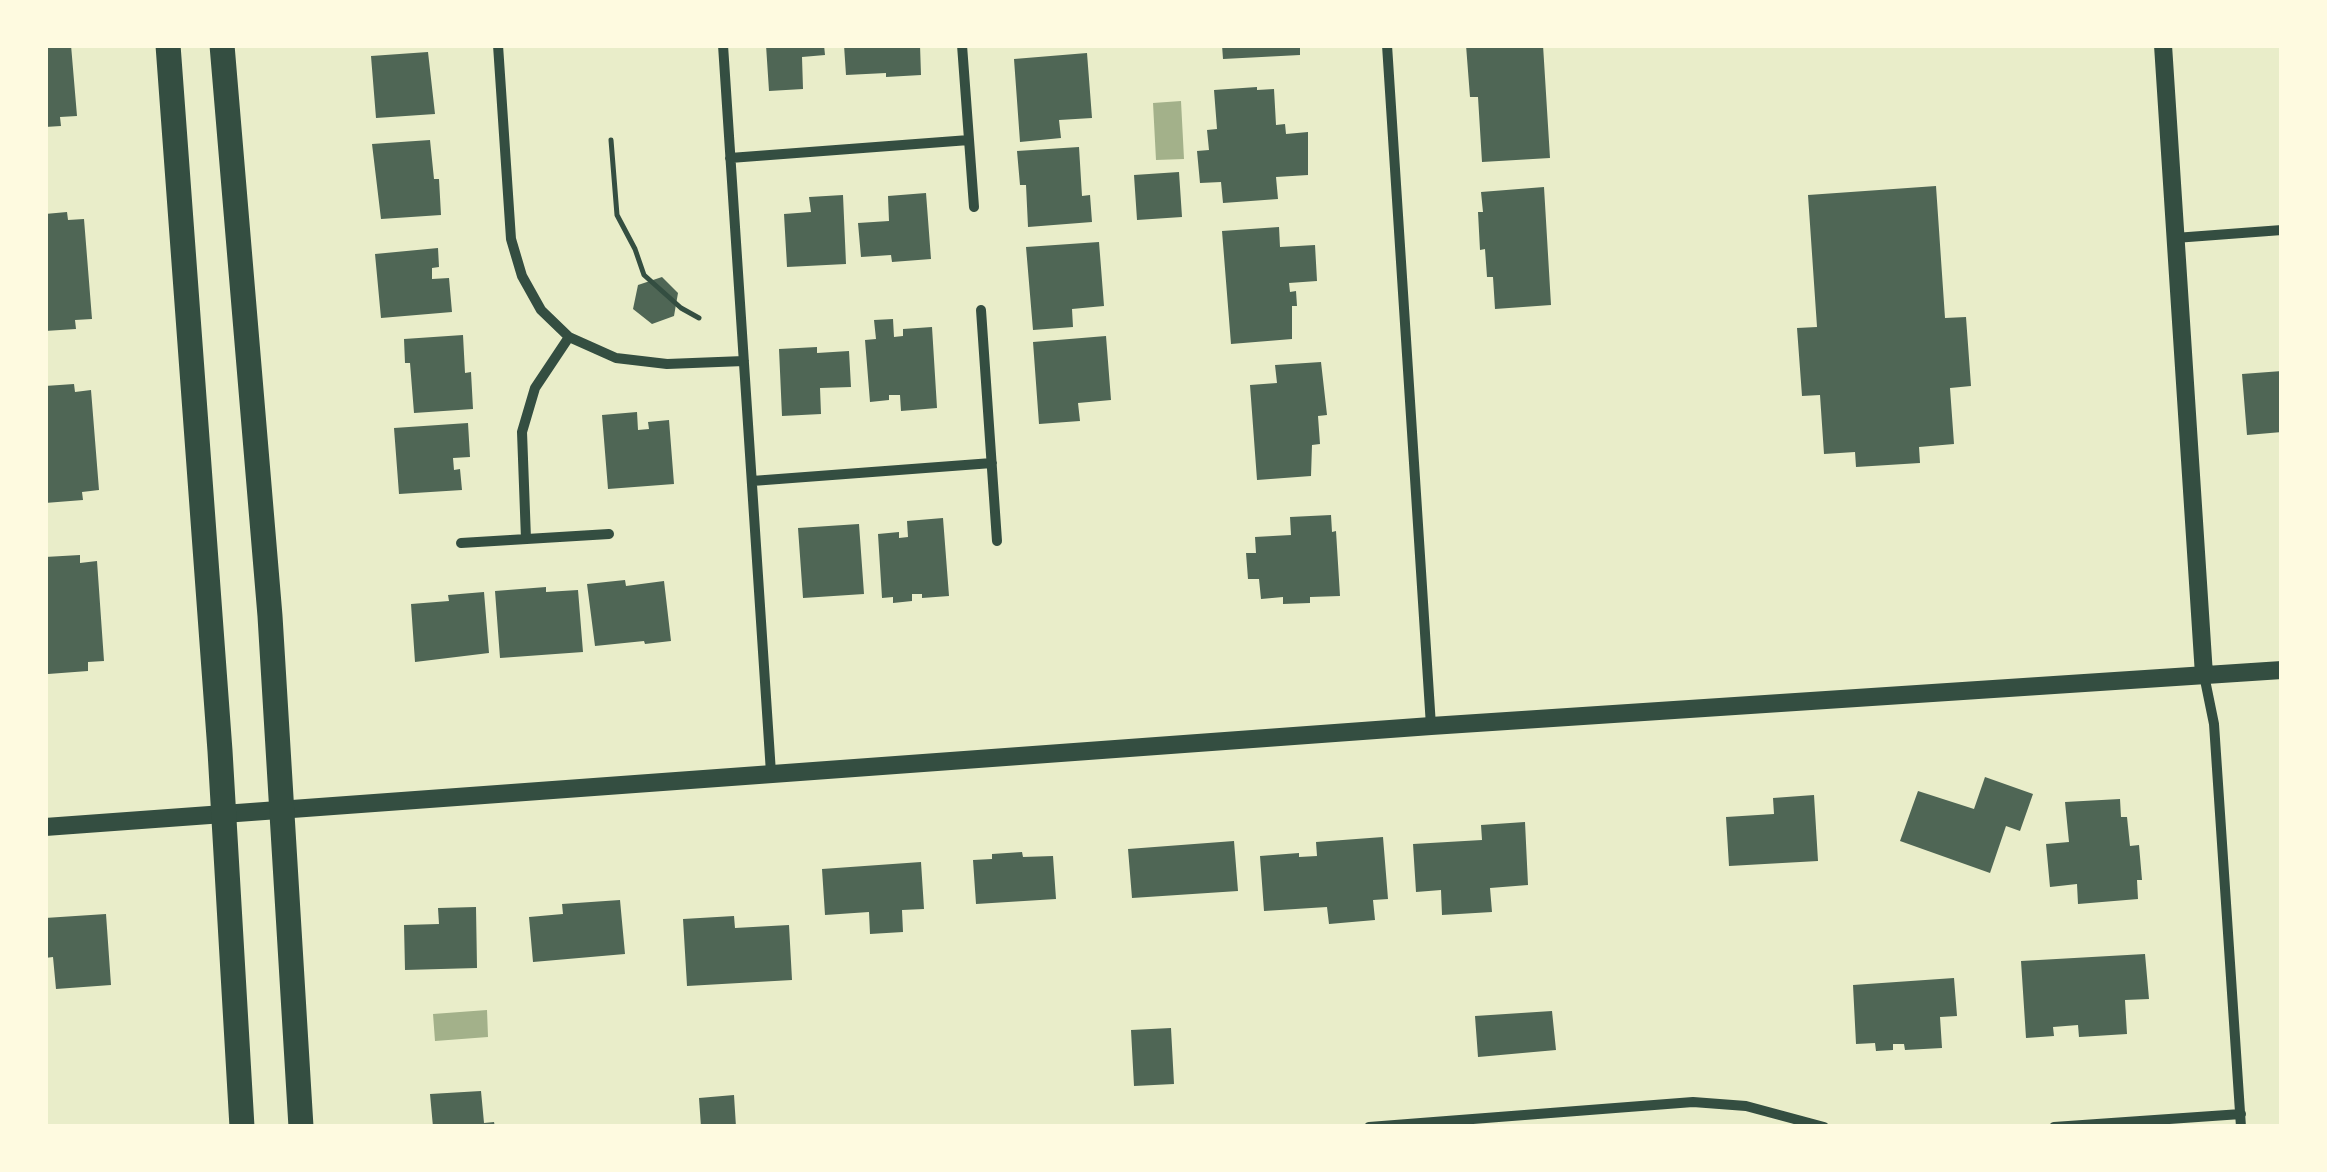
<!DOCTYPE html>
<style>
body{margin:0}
#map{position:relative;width:2327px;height:1172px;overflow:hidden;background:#e9edc9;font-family:"Titillium Web",sans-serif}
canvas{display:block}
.frame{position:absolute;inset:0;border:48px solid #fefae0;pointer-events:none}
</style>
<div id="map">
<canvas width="2327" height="1172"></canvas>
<div class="frame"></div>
</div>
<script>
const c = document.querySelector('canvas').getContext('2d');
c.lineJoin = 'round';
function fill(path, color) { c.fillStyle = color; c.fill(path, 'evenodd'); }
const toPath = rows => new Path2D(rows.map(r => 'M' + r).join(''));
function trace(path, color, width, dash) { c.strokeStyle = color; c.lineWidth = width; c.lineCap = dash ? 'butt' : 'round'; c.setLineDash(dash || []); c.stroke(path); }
const water = toPath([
 [1181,101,1184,159,1156,160,1153,103],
 [487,1010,488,1037,435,1041,433,1014]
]);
const building = toPath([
 [45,45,71,45,77,116,60,117,61,126,45,127],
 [766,45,824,45,825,55,802,57,803,89,769,91],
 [844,45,920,45,921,75,886,77,886,73,846,75],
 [1222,45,1300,45,1300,55,1223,59],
 [1466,45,1543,45,1550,158,1482,162,1478,97,1470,97],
 [428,52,435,114,376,118,371,56],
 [1087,53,1092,118,1059,120,1061,138,1020,142,1014,59],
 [1257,87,1257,90,1274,89,1276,125,1285,124,1286,134,1308,132,1308,175,1276,177,1278,199,1223,203,1221,182,1200,183,1197,151,1209,150,1207,130,1217,129,1214,90],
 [430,140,434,179,439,179,441,215,381,219,372,144],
 [1079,147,1082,196,1090,195,1092,222,1028,227,1026,185,1020,185,1017,151],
 [1179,172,1182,217,1137,220,1134,175],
 [1936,186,1945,318,1966,317,1971,386,1950,388,1954,444,1919,447,1920,463,1856,467,1855,452,1824,454,1820,395,1802,396,1797,328,1817,327,1808,195],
 [1544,187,1551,305,1495,309,1493,277,1487,277,1485,249,1480,250,1478,212,1483,212,1481,192],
 [926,193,931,259,892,262,891,255,861,257,858,223,889,221,888,196],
 [843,195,846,264,787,267,784,214,811,212,809,197],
 [67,212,68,220,84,219,92,319,75,320,76,329,45,331,45,214],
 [1279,227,1280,247,1315,245,1317,281,1289,283,1290,292,1296,291,1297,306,1292,306,1292,339,1231,344,1222,231],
 [1099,242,1104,306,1072,309,1073,327,1033,330,1026,247],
 [438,248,439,267,432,268,432,279,449,278,452,312,381,318,375,254],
 [662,277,678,293,674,316,652,324,633,309,638,285],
 [893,319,894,337,903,336,903,329,932,327,937,408,901,411,900,395,889,395,889,400,870,402,865,340,876,339,874,320],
 [463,335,465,373,471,372,473,409,414,413,410,363,405,363,404,339],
 [1106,336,1111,400,1078,403,1080,421,1039,424,1033,342],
 [817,347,817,353,849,351,851,387,820,388,821,414,782,416,779,349],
 [1321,362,1327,415,1318,416,1320,444,1312,445,1311,476,1257,480,1250,385,1277,383,1275,365],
 [2282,371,2282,432,2247,435,2242,374],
 [74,384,75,392,91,390,99,490,82,492,83,500,45,503,45,386],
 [637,412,638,430,649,429,648,422,669,420,674,484,608,489,602,415],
 [468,423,470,457,453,458,454,470,460,469,462,490,399,494,394,428],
 [1331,515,1332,532,1336,531,1340,596,1310,597,1310,603,1283,604,1283,597,1261,599,1259,579,1248,579,1246,553,1256,553,1255,537,1291,535,1290,517],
 [943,518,949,596,922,598,922,594,912,594,912,601,893,603,893,597,882,598,878,534,899,532,899,538,908,537,907,521],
 [859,524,864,594,803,598,798,528],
 [80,555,80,563,97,561,104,661,88,662,88,671,48,674,48,663,45,663,45,557],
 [625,580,626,586,664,581,671,641,645,644,644,641,595,646,587,584],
 [546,587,546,592,578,590,583,652,500,658,495,591],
 [484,592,489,653,415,662,411,604,449,601,448,595],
 [1985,777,2033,794,2020,831,2006,826,1990,873,1900,841,1918,791,1974,809],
 [1814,795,1818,861,1729,866,1726,817,1774,814,1773,798],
 [2120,799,2121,817,2127,817,2130,846,2139,845,2142,880,2137,880,2138,899,2078,904,2077,884,2050,887,2046,844,2069,842,2065,802],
 [1525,822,1528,885,1490,888,1492,912,1442,915,1441,890,1416,892,1413,844,1482,840,1481,825],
 [1383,837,1388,899,1373,900,1375,920,1329,924,1327,907,1264,911,1260,856,1299,853,1299,857,1317,856,1316,842],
 [1234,841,1238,891,1132,898,1128,849],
 [1022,852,1023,857,1053,856,1056,899,976,904,973,860,992,859,992,854],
 [921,862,924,909,902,910,903,932,870,934,869,912,825,915,822,869],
 [620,900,625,954,533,962,529,917,563,914,562,904],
 [476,907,477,968,405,970,404,925,439,924,438,908],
 [106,914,111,985,56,989,53,957,45,958,45,918],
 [734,916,735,928,789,925,792,980,687,986,683,919],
 [2145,954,2149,999,2125,1000,2127,1034,2079,1037,2078,1025,2053,1027,2054,1036,2026,1038,2021,961],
 [1954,978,1957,1016,1940,1017,1942,1048,1905,1050,1904,1044,1893,1044,1893,1050,1876,1051,1875,1043,1856,1044,1853,985],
 [1552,1011,1556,1050,1478,1057,1475,1016],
 [1171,1028,1174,1084,1134,1086,1131,1030],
 [481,1091,484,1123,494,1122,495,1127,433,1127,430,1094],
 [734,1095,736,1127,701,1127,699,1098]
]);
const path = toPath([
 [611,140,617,215,635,249,644,275,681,308,699,318]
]);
const minor = toPath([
 [498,45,511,239,522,276,541,310,569,337,616,358,667,364,744,361],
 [723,45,771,773],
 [962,45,974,207],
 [1387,45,1431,726],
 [730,158,969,140],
 [2175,238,2282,230],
 [981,310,997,541],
 [752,481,992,463],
 [526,539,522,432,535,388,569,337],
 [461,543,609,534],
 [2204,675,2214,724,2241,1127],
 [1369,1127,1693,1102,1746,1106,1824,1127],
 [2054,1127,2241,1114]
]);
const tertiary = toPath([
 [2163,45,2204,675],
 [45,827,1431,726,2282,670]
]);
const primary = toPath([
 [168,45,220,751,242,1127],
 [222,45,270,616,301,1127]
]);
fill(water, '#a3b18a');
fill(building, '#4f6655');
trace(path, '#344e41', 5);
trace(minor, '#344e41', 10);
trace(tertiary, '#344e41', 18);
trace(primary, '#344e41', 25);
</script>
